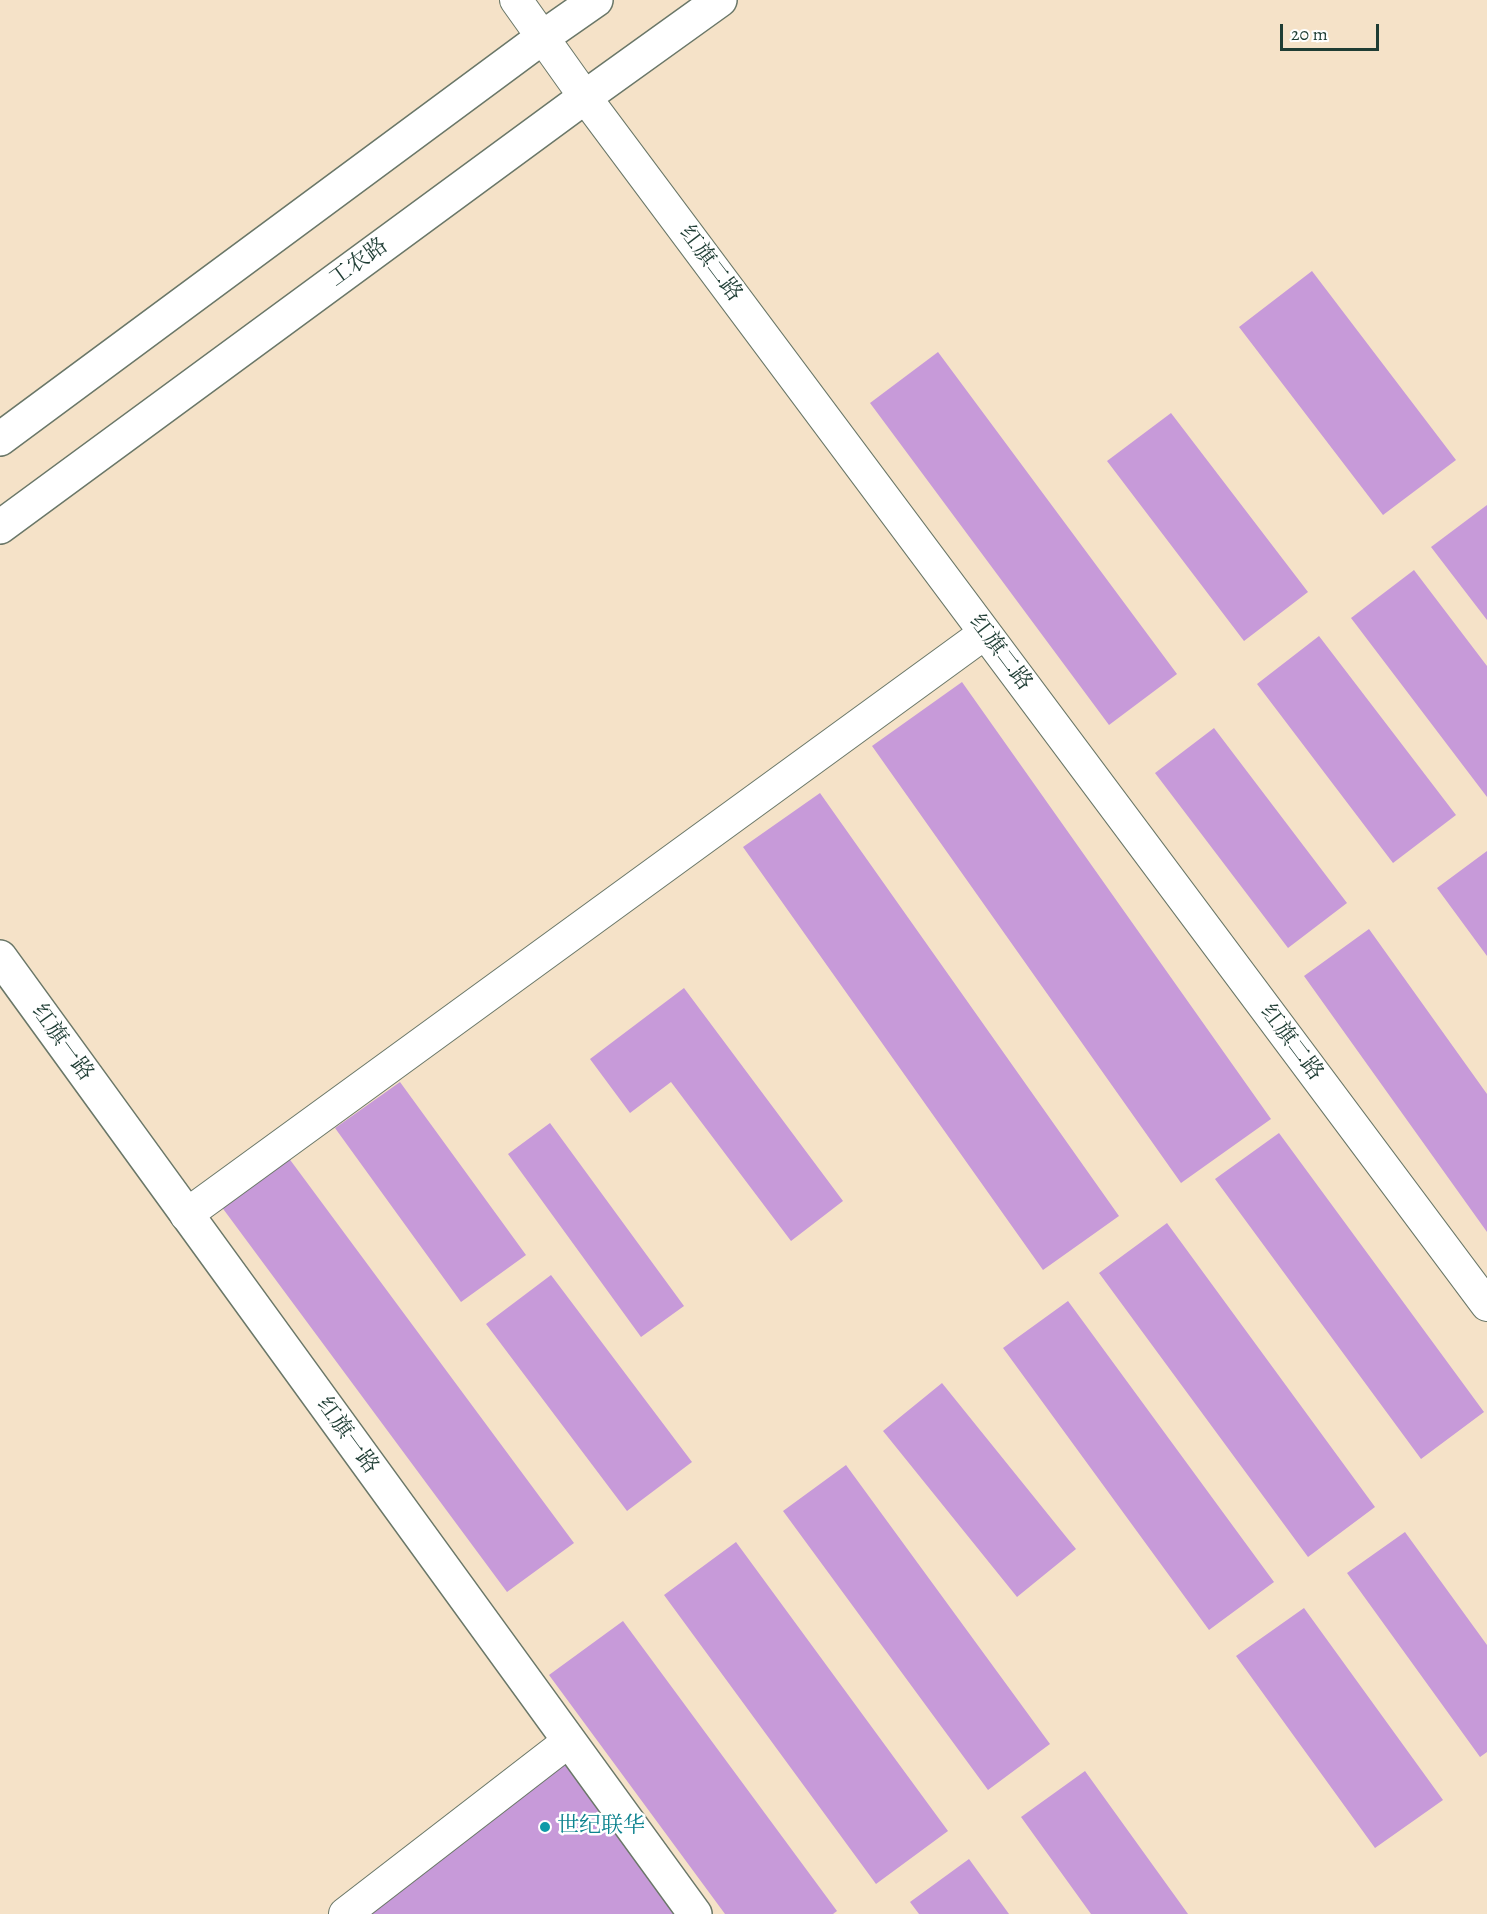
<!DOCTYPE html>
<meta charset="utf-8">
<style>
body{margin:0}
#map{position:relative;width:1487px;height:1914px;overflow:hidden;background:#f5e2c8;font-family:Alegreya,serif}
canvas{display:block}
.scale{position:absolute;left:1280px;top:24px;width:99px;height:27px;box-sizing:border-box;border:3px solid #1f3d34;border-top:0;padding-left:8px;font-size:18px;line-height:21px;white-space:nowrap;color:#1f3d34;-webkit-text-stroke:4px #fff;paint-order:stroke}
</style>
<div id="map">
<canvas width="1487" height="1914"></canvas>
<div class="scale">20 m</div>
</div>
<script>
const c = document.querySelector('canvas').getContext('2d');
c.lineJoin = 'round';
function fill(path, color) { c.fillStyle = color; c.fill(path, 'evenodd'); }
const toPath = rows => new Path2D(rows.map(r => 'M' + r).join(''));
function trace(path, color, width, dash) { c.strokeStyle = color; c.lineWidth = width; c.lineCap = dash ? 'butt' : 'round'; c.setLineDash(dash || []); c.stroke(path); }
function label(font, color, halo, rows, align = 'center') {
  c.font = font + ' Alegreya,"Noto Serif SC",serif'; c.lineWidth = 5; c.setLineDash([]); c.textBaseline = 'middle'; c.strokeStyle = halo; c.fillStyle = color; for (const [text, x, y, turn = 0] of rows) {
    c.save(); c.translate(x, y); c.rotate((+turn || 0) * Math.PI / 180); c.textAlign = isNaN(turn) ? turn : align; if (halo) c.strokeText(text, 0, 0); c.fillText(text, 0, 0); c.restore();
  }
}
const building = toPath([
 [1312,271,1456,460,1383,515,1239,327],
 [938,352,1177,674,1109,725,870,403],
 [1171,413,1308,592,1244,641,1107,461],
 [1487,505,1487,620,1431,547],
 [1414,570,1487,666,1487,797,1351,618],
 [1319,636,1456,815,1393,863,1257,684],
 [962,682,1271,1119,1181,1183,872,746],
 [1214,728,1347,903,1288,948,1155,773],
 [820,793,1119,1216,1043,1270,743,847],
 [1487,851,1487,956,1437,888],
 [1369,929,1487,1094,1487,1232,1304,976],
 [684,988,843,1201,791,1241,671,1082,630,1113,590,1059],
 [400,1082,526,1255,461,1302,335,1128],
 [550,1123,684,1306,641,1337,508,1154],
 [1279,1133,1484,1412,1421,1459,1215,1179],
 [288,1157,574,1543,507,1592,221,1206],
 [1167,1223,1375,1507,1308,1557,1099,1273],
 [551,1275,692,1462,627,1511,486,1324],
 [1068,1301,1274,1582,1209,1630,1003,1348],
 [942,1383,1076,1549,1017,1597,883,1431],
 [846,1465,1050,1744,988,1790,783,1511],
 [1405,1532,1487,1645,1487,1752,1480,1757,1347,1573],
 [736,1542,948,1831,876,1884,664,1595],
 [1304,1608,1443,1800,1375,1848,1236,1656],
 [623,1621,837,1911,833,1914,725,1914,549,1675],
 [569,1741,695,1914,345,1914],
 [1085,1771,1188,1914,1091,1914,1021,1817],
 [969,1859,1009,1914,919,1914,910,1902]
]);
const street = toPath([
 [516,0,585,97,1487,1305],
 [186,1215,985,633],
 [345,1914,569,1741]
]);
const secondary = toPath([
 [0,439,543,37,596,0],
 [0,527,585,97,720,0],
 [0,957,695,1914]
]);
const markers = [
 [545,1827,6,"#0f9aa8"]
];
const streetNames = [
 ["工农路",359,263,-36],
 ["红旗二路",710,264,53],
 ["红旗二路",1000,653,53],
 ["红旗一路",62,1043,54],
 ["红旗二路",1291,1043,53],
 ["红旗一路",347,1436,54]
];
const cultureNames = [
 ["世纪联华",557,1827]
];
fill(building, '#c79ad9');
trace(street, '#6a7768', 34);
trace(secondary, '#6a7768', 36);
trace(street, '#fff', 32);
trace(secondary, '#fff', 33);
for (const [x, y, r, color] of markers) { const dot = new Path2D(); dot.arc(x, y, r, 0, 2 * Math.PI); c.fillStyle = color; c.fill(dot); trace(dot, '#fff', 2); }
label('22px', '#1f3d34', '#fff', streetNames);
label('22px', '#0d838f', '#fff', cultureNames, 'left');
</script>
